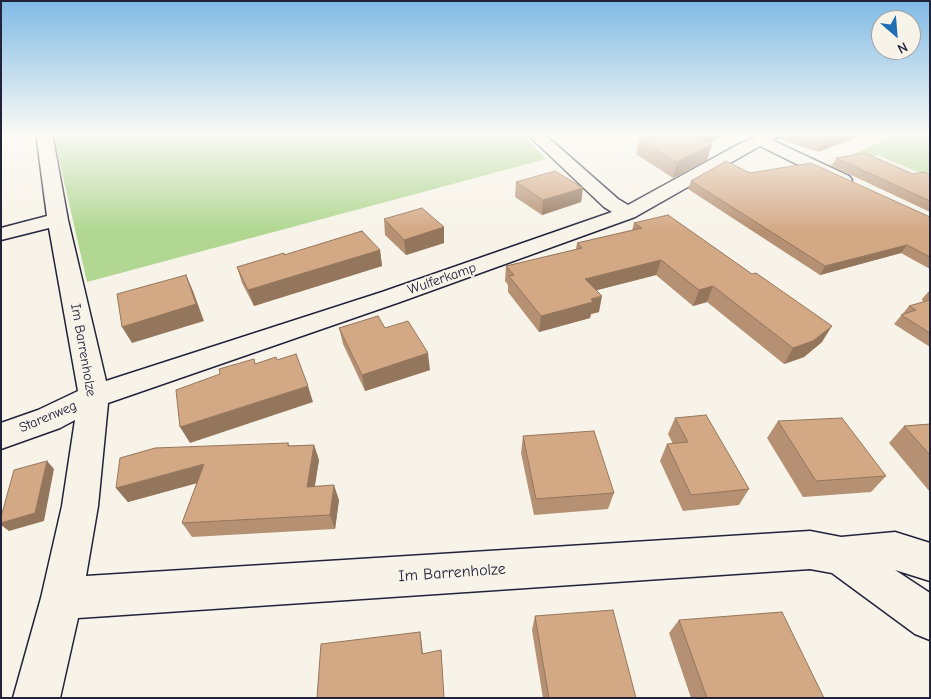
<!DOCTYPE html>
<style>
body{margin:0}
#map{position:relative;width:931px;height:699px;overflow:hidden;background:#f7f3e8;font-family:"Comic Neue",sans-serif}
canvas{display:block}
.frame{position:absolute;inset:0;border:2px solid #22223b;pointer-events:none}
.north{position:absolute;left:871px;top:10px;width:50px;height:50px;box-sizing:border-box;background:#f7f3e8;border:1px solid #a29fa3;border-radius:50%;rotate:153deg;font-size:14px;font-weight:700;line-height:20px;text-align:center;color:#22223b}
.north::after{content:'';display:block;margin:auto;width:18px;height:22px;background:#1f6fb2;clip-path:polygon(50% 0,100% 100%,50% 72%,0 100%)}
</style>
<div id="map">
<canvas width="931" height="699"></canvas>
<div class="frame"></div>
<div class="north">N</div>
</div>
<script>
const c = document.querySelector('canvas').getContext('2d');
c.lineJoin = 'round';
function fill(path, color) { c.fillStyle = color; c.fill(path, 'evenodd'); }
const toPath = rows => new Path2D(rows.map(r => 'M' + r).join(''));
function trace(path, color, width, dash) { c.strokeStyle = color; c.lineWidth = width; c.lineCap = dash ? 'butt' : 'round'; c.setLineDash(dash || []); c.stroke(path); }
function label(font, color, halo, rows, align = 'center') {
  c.font = font + ' "Comic Neue",sans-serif'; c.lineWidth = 4; c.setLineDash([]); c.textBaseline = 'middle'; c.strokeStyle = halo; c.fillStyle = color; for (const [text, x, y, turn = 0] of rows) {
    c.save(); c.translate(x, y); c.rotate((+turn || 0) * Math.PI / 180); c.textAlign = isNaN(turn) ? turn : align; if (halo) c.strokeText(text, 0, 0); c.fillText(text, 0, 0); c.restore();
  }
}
const green = toPath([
 [53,133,521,133,546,159,87,282],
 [901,133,930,133,930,177,877,155,839,174,824,167]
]);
const minor = toPath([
 [36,133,52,133,68,220,106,381,382,292,612,212,604,207,526,133,543,133,618,199,628,205,739,144,764,133,784,133,781,136,772,140,849,176,852,180,849,184,843,185,837,184,760,146,635,217,400,302,108,403,98,506,86,576,810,531,841,537,895,532,930,543,930,581,895,570,930,593,930,640,915,634,832,573,810,569,78,618,60,698,13,698,41,598,62,506,75,420,60,428,1,449,1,423,38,410,78,391,49,228,1,240,1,228,47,216,36,133]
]);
const wall = toPath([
 [641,133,727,133,709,143,712,144,707,160,673,178,636,154],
 [782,133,867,133,818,152,780,139],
 [836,158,913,174,930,175,930,212,832,166],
 [750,173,930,217,930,269,901,253,820,275,688,189,691,181],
 [516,182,583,188,581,202,542,215,515,197],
 [384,219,444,227,444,243,406,255,385,235],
 [634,223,822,342,804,357,784,364,707,302,693,306,656,275,597,290,599,312,591,314,590,318,539,332,508,292,508,285,505,281,506,266,576,250,577,243,632,231],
 [380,250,382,266,254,306,242,283,237,267,284,255],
 [930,290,930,347,894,324,909,306,923,302,922,299],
 [339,328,385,328,430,370,365,391,343,344],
 [675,418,749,489,739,505,683,511,660,461,667,444,673,444,668,434],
 [778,421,886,476,871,492,803,497,767,438],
 [930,424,930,492,889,443,904,426],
 [523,436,614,493,608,509,534,515,521,453],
 [288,443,290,446,314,445,319,460,315,486,339,500,335,529,192,537,182,523,197,483,128,502,116,488],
 [535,616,636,698,543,698,532,630],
 [679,620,824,698,691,698,669,633]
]);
const shadedWall = toPath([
 [704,133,727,133,692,151,697,136],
 [836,133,867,133,818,152,825,137],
 [712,144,707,160,673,178,677,162],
 [583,188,581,202,542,215,543,200],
 [444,227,444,243,406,255,404,240],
 [907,245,901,253,820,275,825,266],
 [380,250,382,266,254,306,248,290],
 [661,260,656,275,582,294,585,279],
 [186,275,193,291,204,321,132,343,122,327],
 [713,286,707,302,693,306,699,290],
 [602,296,599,312,591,314,590,318,539,332,541,316],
 [832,326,822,342,804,357,784,364,793,348],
 [428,353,430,370,365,391,362,375],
 [308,386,313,402,190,443,180,427],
 [314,445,319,460,312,501,307,487],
 [47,461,54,469,44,521,9,531,1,525,1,523],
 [204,464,212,479,128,502,116,488],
 [334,485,339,500,335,529,330,515],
 [420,632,422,645,424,666,422,654]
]);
const building = toPath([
 [646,133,704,133,697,136,712,144,677,162,639,139,653,137,646,133],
 [812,133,836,133,825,137,812,133],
 [865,153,913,174,924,172,930,175,930,201,836,158,865,153],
 [726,161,750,173,811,163,930,217,930,257,907,245,825,266,691,181,726,161],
 [555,171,583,188,543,200,516,182,555,171],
 [422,208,444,227,404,240,384,219,422,208],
 [668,215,752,274,756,273,832,326,813,341,793,348,713,286,699,290,661,260,585,279,602,296,591,299,593,302,541,316,509,276,514,275,506,266,582,248,577,243,642,228,634,223,668,215],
 [362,231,380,250,248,290,237,267,284,253,284,255,362,231],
 [186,275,196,304,122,327,117,294,186,275],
 [930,300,930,333,901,315,916,310,909,306,930,300],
 [378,316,385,328,408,321,428,353,362,375,339,328,378,316],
 [296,354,308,386,180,427,176,390,220,374,219,369,254,359,255,364,276,357,277,360,296,354],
 [706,415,749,489,691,495,667,444,688,442,675,418,706,415],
 [842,418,886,476,816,481,778,421,842,418],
 [930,424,930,455,904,426,930,424],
 [594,431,614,493,536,499,523,436,594,431],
 [288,443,288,446,314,445,307,487,334,485,330,515,182,523,204,464,116,488,120,458,155,448,288,443],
 [47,461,35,513,1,523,1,517,14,470,47,461],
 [613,610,636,698,549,698,535,616,613,610],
 [782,612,824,698,707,698,679,620,782,612],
 [420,632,422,654,441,650,444,698,317,698,321,644,420,632]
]);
const streetNames = [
 ["Wulferkamp",442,279,-19],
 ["Im Barrenholze",83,350,80],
 ["Starenweg",48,417,-23]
];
const nearStreetnames = [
 ["Im Barrenholze",452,573,-4]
];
fill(green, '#b1d792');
trace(minor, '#22223b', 3);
fill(minor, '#f7f3e8');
fill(wall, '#b59072');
fill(shadedWall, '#94765d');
fill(building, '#d3a885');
trace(building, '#94765d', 1);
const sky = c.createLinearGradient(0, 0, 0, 231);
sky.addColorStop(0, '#80bae6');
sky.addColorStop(0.58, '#fbfaf5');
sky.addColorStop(1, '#fbfaf500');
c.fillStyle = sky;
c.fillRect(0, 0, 931, 231);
label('14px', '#22223b', '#f7f3e8', streetNames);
label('16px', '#22223b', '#f7f3e8', nearStreetnames);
</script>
